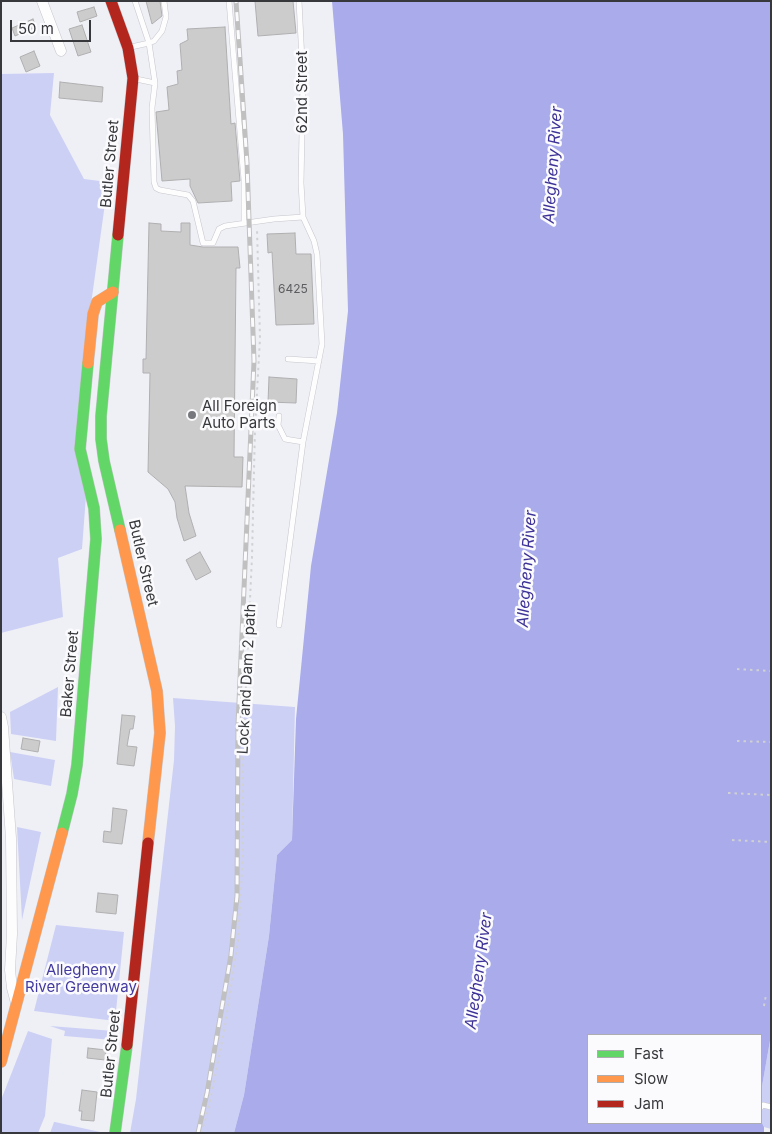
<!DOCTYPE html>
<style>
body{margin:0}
#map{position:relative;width:772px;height:1134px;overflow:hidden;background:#eff0f6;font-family:Inter,sans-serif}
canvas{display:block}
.frame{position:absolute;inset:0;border:2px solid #37383c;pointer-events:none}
.legend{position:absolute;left:587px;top:1034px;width:175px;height:90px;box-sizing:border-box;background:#fbfbfd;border:1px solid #adadb0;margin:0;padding:6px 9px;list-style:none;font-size:15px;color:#37383c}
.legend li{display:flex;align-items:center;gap:10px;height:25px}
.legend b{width:25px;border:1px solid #adadb0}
.scale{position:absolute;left:10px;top:20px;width:81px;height:22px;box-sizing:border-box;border:2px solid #37383c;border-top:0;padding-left:6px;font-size:15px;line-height:18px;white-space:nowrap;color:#37383c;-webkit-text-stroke:4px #fbfbfd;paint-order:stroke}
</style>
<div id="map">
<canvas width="772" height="1134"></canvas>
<div class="frame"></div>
<ul class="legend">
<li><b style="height:6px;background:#63d668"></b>Fast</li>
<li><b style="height:6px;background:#ff974d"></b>Slow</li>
<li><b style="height:6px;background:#b3261e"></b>Jam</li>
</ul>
<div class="scale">50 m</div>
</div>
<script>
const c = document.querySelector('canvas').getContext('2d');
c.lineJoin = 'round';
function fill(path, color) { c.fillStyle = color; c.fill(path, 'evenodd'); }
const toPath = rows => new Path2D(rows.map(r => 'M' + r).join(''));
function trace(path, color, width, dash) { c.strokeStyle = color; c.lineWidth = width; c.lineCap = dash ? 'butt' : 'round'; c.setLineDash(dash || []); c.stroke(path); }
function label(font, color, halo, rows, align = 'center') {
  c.font = font + ' Inter,sans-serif'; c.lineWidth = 5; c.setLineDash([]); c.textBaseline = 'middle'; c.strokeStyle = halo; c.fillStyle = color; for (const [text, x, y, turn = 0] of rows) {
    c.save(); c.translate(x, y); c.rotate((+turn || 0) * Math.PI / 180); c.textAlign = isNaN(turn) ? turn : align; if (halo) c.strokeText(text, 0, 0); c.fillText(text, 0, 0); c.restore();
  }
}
const green = toPath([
 [54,73,50,115,84,179,108,182,83,362,86,496,82,549,58,558,63,617,1,633,1,74],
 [58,687,56,741,11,734,10,712],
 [173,698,295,707,292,840,277,855,269,936,244,1095,234,1133,130,1133,136,1099,174,760,175,726],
 [10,752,55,760,51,786,14,779],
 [17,827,41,832,22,920],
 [56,925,124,932,115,1021,34,1011],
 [50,1026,114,1031,113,1040,64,1036,65,1031],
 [28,1031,52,1039,45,1116,38,1133,1,1133,1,1100],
 [771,1035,771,1129,764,1127,761,1121,761,1092],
 [54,1122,55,1122,100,1132,50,1133]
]);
const water = toPath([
 [332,1,771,1,771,1035,761,1092,761,1035,588,1035,588,1123,761,1123,761,1121,764,1127,764,1133,234,1133,244,1095,269,936,277,855,292,840,296,719,311,566,337,413,348,311,343,134]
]);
const building = toPath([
 [146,1,160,1,162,16,152,24,146,1],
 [255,1,293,1,296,33,258,36,255,1],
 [94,7,97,16,80,22,77,12,94,7],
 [33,19,36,27,15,36,12,28,33,19],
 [82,25,91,52,78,56,69,29,82,25],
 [225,27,231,124,235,123,240,181,231,182,232,201,198,203,190,186,190,179,162,181,156,112,169,110,167,87,178,84,177,71,182,70,180,44,188,40,187,29,225,27],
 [34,51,40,66,26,72,20,57,34,51],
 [60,82,103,87,102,102,59,98,60,82],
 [149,223,161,224,161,231,181,232,181,223,190,223,190,245,203,247,238,247,240,268,236,268,234,457,243,457,242,487,185,486,189,513,196,536,184,541,177,518,175,502,168,489,148,472,150,373,143,373,143,359,146,359,149,223],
 [295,233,296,254,311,254,314,324,276,325,272,252,268,253,267,234,295,233],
 [269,377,297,379,296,403,268,402,269,377],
 [200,552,211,572,196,580,186,560,200,552],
 [122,715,135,716,133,729,130,729,127,746,137,747,134,766,117,764,122,715],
 [23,738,40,741,38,752,21,749,23,738],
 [113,808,127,810,122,844,103,842,104,831,111,832,113,808],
 [98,893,118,895,116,914,96,912,98,893],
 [88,1048,106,1050,105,1060,87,1058,88,1048],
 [82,1090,97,1092,94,1121,81,1120,82,1111,79,1111,82,1090]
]);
const path = toPath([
 [737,669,771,671],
 [737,741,771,742],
 [728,793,771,795],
 [732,840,771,842],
 [764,1006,766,995],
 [201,1133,208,1111,224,1032,238,941,243,852,243,748,252,557,255,428,260,338,257,229]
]);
const lane = toPath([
 [135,1,149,43,155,83],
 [229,1,244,180,244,223],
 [131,47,149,43,154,41,162,31,166,17,164,1],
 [136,79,155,83,152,108,154,182,156,188,160,190,188,195,193,201,203,243,213,243,219,229,225,226,274,219,303,217,301,183,303,81,299,1],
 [288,359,319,361],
 [279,416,278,425,285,439,303,442],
 [279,625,303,442,322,344,317,254,314,241,303,217],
 [761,1107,763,1105,771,1107]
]);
const street = toPath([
 [42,1,61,51],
 [1,717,3,727,11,838,12,934,10,970,12,988,16,1003]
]);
const fast = toPath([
 [118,235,101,416,101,439,104,461,120,530],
 [62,833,72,794,77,765,96,539,94,508,80,449,88,363],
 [115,1133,127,1045]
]);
const slow = toPath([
 [88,363,93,314,97,302,113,292],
 [120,530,157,691,160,733,148,843],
 [1,1062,62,833]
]);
const jam = toPath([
 [111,1,128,48,133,78,118,235],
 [127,1045,148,843]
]);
const rail = toPath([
 [198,1133,207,1093,231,955,237,896,238,725,254,361,247,163,236,1]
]);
const markers = [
 [192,415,5,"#77787d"]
];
const numberNames = [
 ["6425",293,289]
];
const streetNames = [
 ["62nd Street",302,92,-90],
 ["Butler Street",110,164,-85],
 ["Butler Street",143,563,77],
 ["Baker Street",70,674,-85],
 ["Lock and Dam 2 path",247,679,-87],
 ["Butler Street",111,1054,-84]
];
const poiNames = [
 ["All Foreign",202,406],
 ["Auto Parts",202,423]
];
const parkNames = [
 ["Allegheny",81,970],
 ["River Greenway",81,987]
];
const waterNames = [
 ["Allegheny River",553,165,-86],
 ["Allegheny River",527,569,-86],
 ["Allegheny River",479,971,-82]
];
fill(green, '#cdd0f5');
fill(water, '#a9abea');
fill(building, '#cdcccd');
trace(building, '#b0afb0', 1);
trace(lane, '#c6c6cb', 6);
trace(street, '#c6c6cb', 11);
trace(fast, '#c6c6cb', 12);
trace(slow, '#c6c6cb', 12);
trace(jam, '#c6c6cb', 12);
trace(path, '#d0d1d3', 2, [2.5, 4]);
trace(lane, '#fdfdfe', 5);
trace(street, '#fdfdfe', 10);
trace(fast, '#63d668', 11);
trace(slow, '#ff974d', 11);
trace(jam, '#b3261e', 11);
trace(rail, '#c0c0c1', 5);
trace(rail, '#fbfbfd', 3, [9]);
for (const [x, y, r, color] of markers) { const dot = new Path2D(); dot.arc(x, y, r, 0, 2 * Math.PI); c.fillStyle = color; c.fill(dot); trace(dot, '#fbfbfd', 2); }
label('12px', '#5c5d60', null, numberNames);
label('15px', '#37383c', '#fbfbfd', streetNames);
label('15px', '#37383c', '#fbfbfd', poiNames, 'left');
label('15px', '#433a9f', '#fbfbfd', parkNames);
label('italic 16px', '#3d3297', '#fbfbfd', waterNames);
</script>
